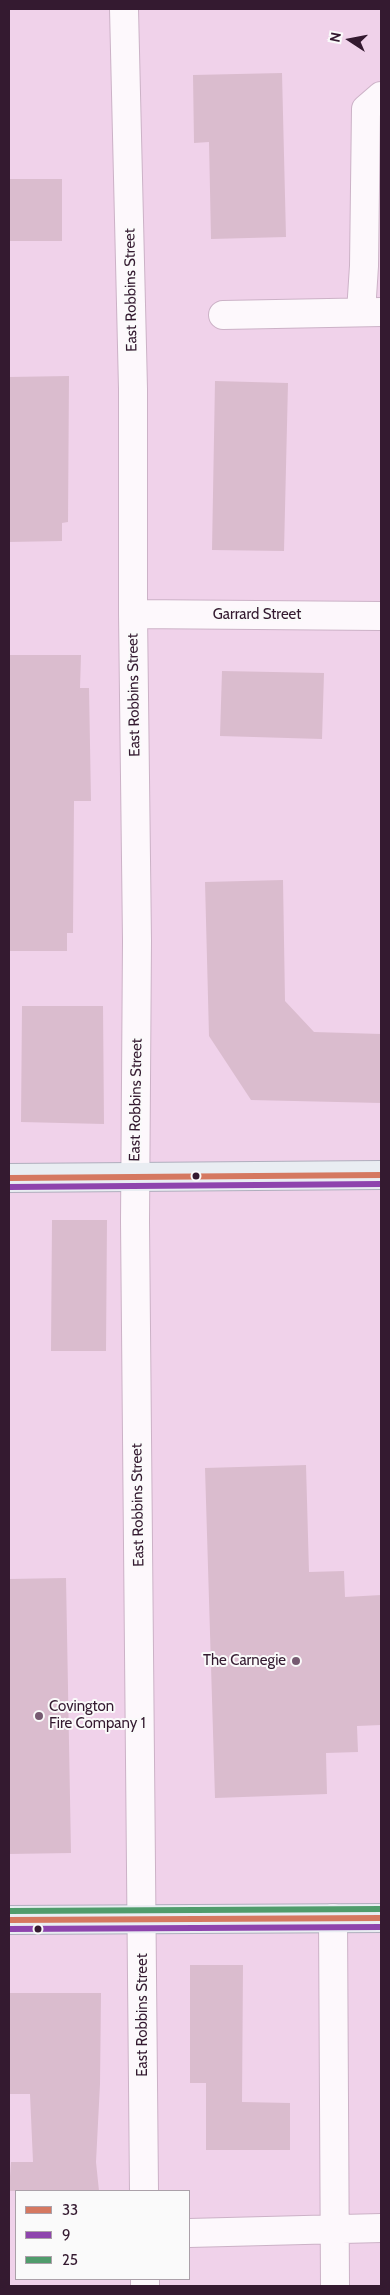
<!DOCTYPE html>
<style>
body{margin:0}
#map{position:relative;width:390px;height:2295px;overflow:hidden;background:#f0d2ea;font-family:Cabin,sans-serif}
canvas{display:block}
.frame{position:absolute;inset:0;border:10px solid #341a30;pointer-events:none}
.legend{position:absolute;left:15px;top:2190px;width:175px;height:90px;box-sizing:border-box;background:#fafafa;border:1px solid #aba0a9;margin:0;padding:6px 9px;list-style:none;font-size:15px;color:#341a30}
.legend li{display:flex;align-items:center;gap:10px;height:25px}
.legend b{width:25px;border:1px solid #aba0a9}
.north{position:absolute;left:325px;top:15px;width:50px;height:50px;-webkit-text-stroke:4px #fafafa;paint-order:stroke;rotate:281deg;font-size:14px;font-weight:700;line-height:20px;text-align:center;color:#341a30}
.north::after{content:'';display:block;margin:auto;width:18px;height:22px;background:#341a30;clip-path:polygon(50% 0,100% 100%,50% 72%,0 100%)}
</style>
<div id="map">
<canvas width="390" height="2295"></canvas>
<div class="frame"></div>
<ul class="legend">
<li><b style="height:6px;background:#d57860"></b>33</li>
<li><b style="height:6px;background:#8e44ad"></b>9</li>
<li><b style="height:6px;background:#509c6c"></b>25</li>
</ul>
<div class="north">N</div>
</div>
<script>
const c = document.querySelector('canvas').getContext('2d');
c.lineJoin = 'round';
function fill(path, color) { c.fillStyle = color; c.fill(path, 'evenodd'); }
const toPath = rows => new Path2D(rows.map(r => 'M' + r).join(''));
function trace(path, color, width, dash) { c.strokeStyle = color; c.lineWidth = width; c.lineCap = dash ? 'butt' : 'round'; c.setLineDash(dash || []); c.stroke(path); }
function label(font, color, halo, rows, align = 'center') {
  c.font = font + ' Cabin,sans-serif'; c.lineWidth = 4; c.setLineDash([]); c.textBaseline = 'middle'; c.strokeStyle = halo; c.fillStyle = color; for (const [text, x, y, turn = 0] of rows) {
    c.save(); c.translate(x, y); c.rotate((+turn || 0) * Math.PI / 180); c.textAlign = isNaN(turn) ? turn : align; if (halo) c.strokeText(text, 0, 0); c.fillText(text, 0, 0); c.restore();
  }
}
const building = toPath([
 [282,73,286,237,211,239,209,142,194,143,193,75],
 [9,179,62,179,62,241,9,241],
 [69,376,68,522,62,523,62,541,9,542,9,377],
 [215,381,288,383,284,551,212,550],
 [9,655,81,655,80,688,89,688,91,801,74,801,73,933,67,933,67,951,9,951],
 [222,671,324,673,322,739,220,736],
 [283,880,285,1001,314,1032,381,1034,381,1103,251,1100,209,1036,205,882],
 [22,1006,103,1006,104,1124,21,1122],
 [52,1220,107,1220,106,1351,51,1351],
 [306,1465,309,1572,344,1571,345,1597,381,1595,381,1725,357,1726,358,1752,326,1753,327,1794,215,1798,205,1468],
 [66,1578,71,1853,9,1854,9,1579],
 [190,1965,243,1965,242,2102,290,2103,290,2150,206,2150,206,2083,190,2083],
 [9,1993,101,1993,100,2084,96,2162,99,2191,9,2191,11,2162,33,2162,30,2094,9,2094]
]);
const minor = toPath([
 [124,9,133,389,133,614,137,941,135,1221,144,2191],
 [361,312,364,266,366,109,381,96],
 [223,315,381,312],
 [133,614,381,616],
 [333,1918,335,2286],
 [189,2233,381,2228],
 [145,2279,145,2286]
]);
const major = toPath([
 [9,1178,381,1175],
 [9,1920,381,1918]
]);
const bus1 = toPath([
 [9,1178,381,1175],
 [9,1920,381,1918]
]);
const bus2 = toPath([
 [9,1187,381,1184],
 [9,1929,381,1927]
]);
const bus3 = toPath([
 [9,1911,381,1909]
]);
const markers = [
 [196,1176,4.5,"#341a30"],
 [296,1661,5,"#765a71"],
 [39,1716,5,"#765a71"],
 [38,1929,4.5,"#341a30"]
];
const streetNames = [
 ["East Robbins Street",131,290,-91],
 ["Garrard Street",257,615],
 ["East Robbins Street",134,695,-91],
 ["East Robbins Street",136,1100,-89],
 ["East Robbins Street",138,1505,-91],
 ["East Robbins Street",143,2015,-90]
];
const poiNames = [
 ["The Carnegie",286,1661],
 ["Covington",49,1707,"left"],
 ["Fire Company 1",49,1724,"left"]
];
fill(building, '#dabcce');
trace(minor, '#ccb2c7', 30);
trace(major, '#afaebd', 30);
trace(minor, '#fdf8fc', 28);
trace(major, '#e9edf2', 28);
trace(bus1, '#d57860', 6);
trace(bus2, '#8e44ad', 6);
trace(bus3, '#509c6c', 6);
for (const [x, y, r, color] of markers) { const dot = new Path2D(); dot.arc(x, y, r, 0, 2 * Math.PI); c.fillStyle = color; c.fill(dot); trace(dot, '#fafafa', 2); }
label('15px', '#341a30', '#fafafa', streetNames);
label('15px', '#341a30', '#fafafa', poiNames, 'right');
</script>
